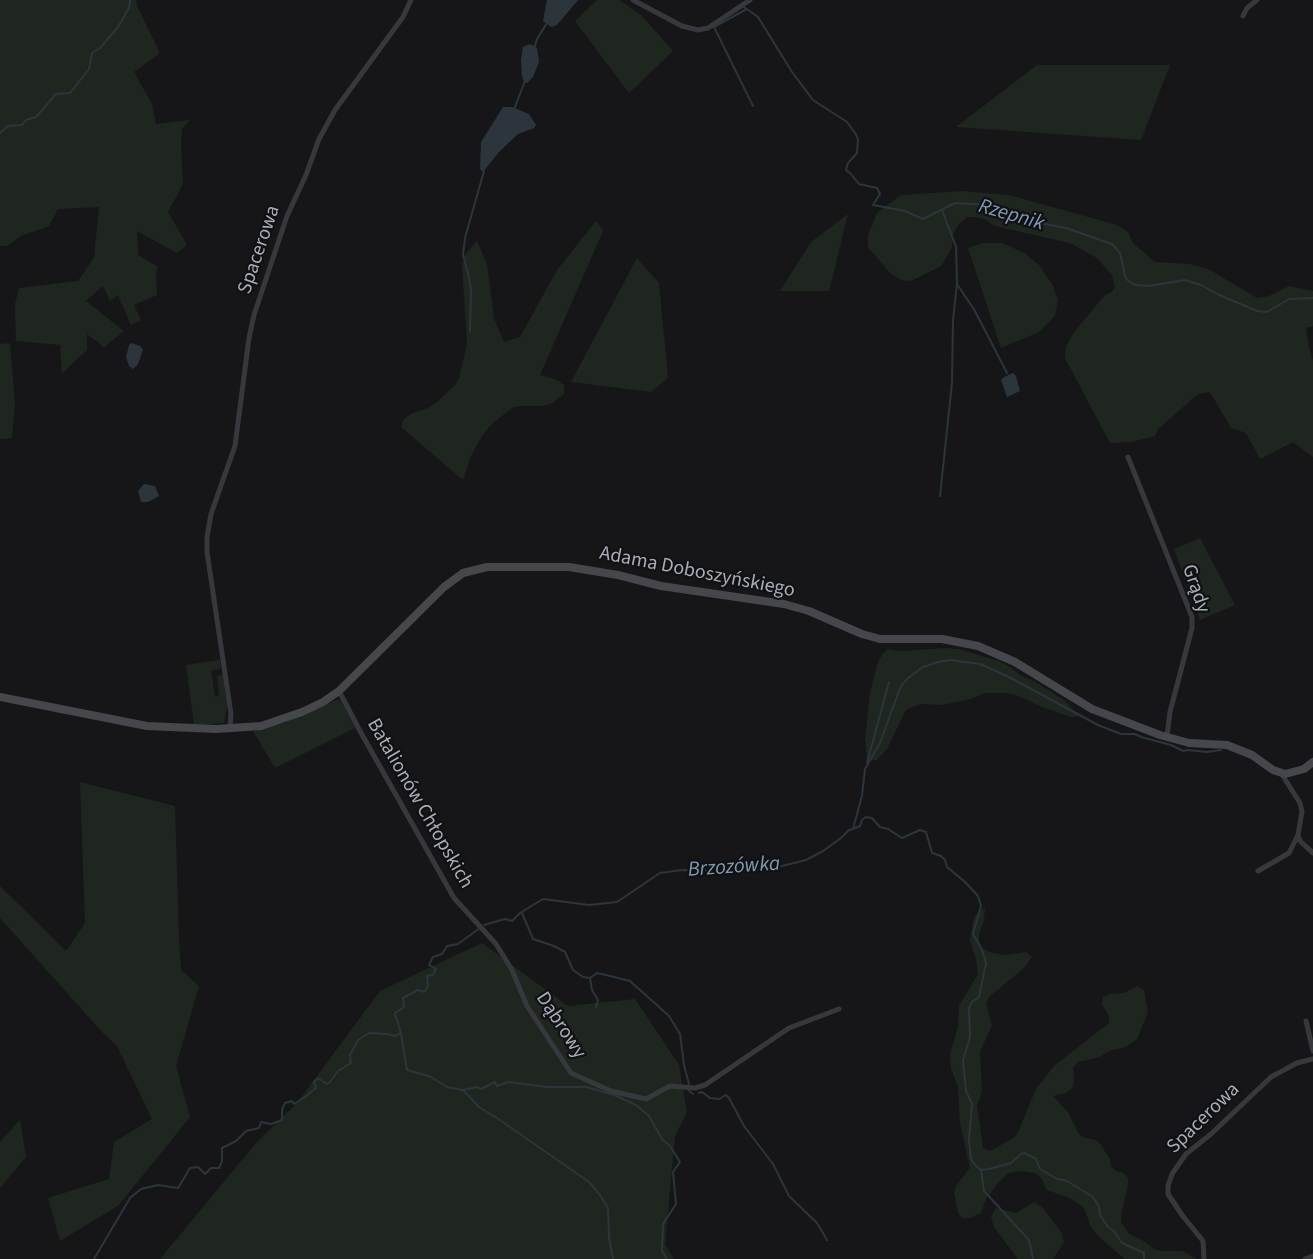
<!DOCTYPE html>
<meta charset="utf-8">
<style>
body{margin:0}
canvas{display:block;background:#161618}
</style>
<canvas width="1313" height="1259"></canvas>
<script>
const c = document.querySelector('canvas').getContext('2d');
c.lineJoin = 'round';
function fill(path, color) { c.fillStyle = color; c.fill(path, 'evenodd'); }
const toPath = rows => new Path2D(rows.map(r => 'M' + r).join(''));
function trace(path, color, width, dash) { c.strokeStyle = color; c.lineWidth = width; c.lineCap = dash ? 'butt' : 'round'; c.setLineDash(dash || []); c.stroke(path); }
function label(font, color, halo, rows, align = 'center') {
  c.font = font + ' "Source Sans 3",sans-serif'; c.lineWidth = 4.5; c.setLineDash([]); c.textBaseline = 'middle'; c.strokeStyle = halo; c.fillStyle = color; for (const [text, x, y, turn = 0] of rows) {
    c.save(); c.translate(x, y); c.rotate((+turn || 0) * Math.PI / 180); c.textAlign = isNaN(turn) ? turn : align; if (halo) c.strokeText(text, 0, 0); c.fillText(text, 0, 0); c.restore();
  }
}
const green = toPath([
 [0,0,136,0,137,6,160,53,134,72,152,104,156,124,190,120,182,129,181,143,183,184,168,212,187,245,177,253,137,231,138,255,158,267,156,272,157,295,134,305,141,320,131,325,118,295,110,301,103,286,86,301,124,331,104,347,87,334,87,350,62,373,60,345,16,341,15,304,19,288,78,281,94,258,99,207,58,209,49,226,21,236,7,246,0,246],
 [597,0,619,0,641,15,673,51,629,93,575,21],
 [1037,65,1170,65,1141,140,956,127],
 [962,191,1009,195,1117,225,1128,232,1133,243,1155,262,1191,264,1210,270,1257,298,1269,296,1289,286,1313,291,1313,326,1306,328,1309,348,1313,361,1313,457,1293,442,1260,459,1246,433,1231,428,1210,392,1198,394,1158,429,1155,436,1131,442,1110,443,1065,358,1066,347,1074,332,1105,295,1112,292,1115,287,1112,275,1097,258,1070,243,995,226,984,219,973,217,967,217,959,224,953,235,952,247,941,266,911,281,901,280,891,274,868,247,868,235,877,213,901,195],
 [848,214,829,291,780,291,811,242],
 [596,221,603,231,540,375,557,380,564,385,564,394,552,403,543,406,520,406,512,408,492,424,482,436,471,456,463,480,401,427,404,419,411,414,428,408,436,403,455,385,459,378,467,344,462,265,464,256,477,241,487,264,494,319,504,342,520,337,557,270],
 [983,243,1001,243,1009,246,1024,253,1038,264,1052,284,1058,300,1055,316,1039,332,1001,348,968,248],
 [637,258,659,283,668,378,651,392,571,382],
 [10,343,15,404,12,438,0,439,0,344],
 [1200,538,1235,605,1200,620,1174,549],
 [945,648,959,649,998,661,1010,667,1021,676,1034,681,1064,700,1079,716,1071,717,1042,707,1021,697,1007,693,985,693,971,699,942,705,920,704,906,710,887,749,877,760,867,761,865,739,870,693,877,665,883,653,888,649,902,651],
 [220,660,221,668,211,671,215,697,219,695,217,676,223,675,227,708,224,723,194,725,186,665],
 [336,700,341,700,355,728,275,768,253,731,287,722],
 [80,782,175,806,179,940,181,970,199,986,176,1066,190,1117,119,1205,60,1241,48,1198,109,1179,114,1142,152,1119,117,1046,102,1032,0,918,0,886,66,951,85,923],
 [985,907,984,920,979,934,979,941,982,948,989,952,1004,955,1026,952,1032,957,1024,968,989,997,986,1004,992,1025,980,1052,982,1092,977,1105,983,1148,990,1151,1015,1137,1019,1130,1036,1089,1054,1066,1109,1023,1109,1016,1102,1004,1103,997,1110,994,1124,993,1137,986,1144,990,1148,1012,1137,1039,1126,1047,1112,1050,1099,1057,1078,1062,1073,1068,1074,1082,1072,1088,1066,1093,1053,1096,1068,1112,1077,1131,1082,1137,1096,1140,1101,1145,1110,1159,1111,1166,1116,1171,1123,1173,1128,1178,1128,1186,1121,1214,1121,1222,1129,1234,1142,1240,1154,1249,1161,1251,1182,1251,1197,1259,1125,1259,1100,1238,1091,1227,1084,1208,1072,1199,1047,1190,1041,1178,1035,1173,1021,1171,1008,1173,998,1183,986,1199,981,1213,970,1218,962,1218,958,1213,954,1192,956,1186,970,1168,960,1122,958,1087,951,1068,950,1054,958,1027,959,1006,978,974,976,959,970,940,974,917],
 [482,943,568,1006,635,999,679,1065,687,1112,675,1136,665,1244,674,1259,160,1259,257,1142,297,1103,380,991],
 [20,1120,26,1157,0,1188,0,1142],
 [1034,1202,1043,1208,1061,1232,1064,1242,1053,1259,1018,1259,994,1227,991,1217,996,1208,1016,1213]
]);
const water = toPath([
 [547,0,578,0,557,25,551,27,543,21],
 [530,44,537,48,539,62,533,77,527,83,524,82,522,76,521,60,523,47],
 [503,107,512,107,529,114,536,125,534,128,518,134,499,152,483,172,480,169,481,142],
 [131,343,140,346,143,350,138,364,133,369,129,366,126,357,129,345],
 [1013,373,1016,376,1020,391,1007,397,1001,380,1004,377],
 [144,484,155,486,159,496,148,502,141,502,138,491]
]);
const stream = toPath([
 [744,7,758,17,792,72,813,100,847,122,855,133,858,139,857,153,848,163,846,170,851,174,859,184,877,188,880,194,873,205,905,211,923,219,955,203,989,205,1024,220,1066,228,1112,244,1120,253,1126,279,1135,285,1149,286,1185,280,1201,285,1217,294,1257,311,1267,312,1289,299,1313,298],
 [745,10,714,27,753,106],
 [535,46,537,39,547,23],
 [513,112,525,81],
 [0,133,8,126,22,125,26,120,36,117,56,94,70,93,89,69,92,53,100,48,118,27,129,8,130,0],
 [957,284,975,311,1007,373],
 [470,332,471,292,469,277,463,255,465,238,484,171],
 [940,496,952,383,953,320,957,283,956,247,942,210],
 [867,763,889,682],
 [853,829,860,826,862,820,866,817,872,818,880,827,888,829,902,838,920,830,926,832,932,853,941,856,945,860,947,867,965,882,978,896,981,906,973,934,982,950,986,963,979,997,972,1002,969,1008,970,1037,963,1060,966,1091,972,1104,969,1139,971,1159,975,1165,981,1170,989,1169,1011,1163,1021,1154,1025,1153,1036,1159,1040,1169,1057,1179,1067,1181,1093,1197,1099,1207,1100,1215,1108,1227,1114,1231,1122,1243,1144,1253,1144,1259],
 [522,913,533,939,554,946,565,952,573,970,583,977,590,978,592,990,598,1000,596,1007],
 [484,925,505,919,512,921,520,913,543,899,589,905,617,902,660,873,682,870,741,871,774,868,806,860,823,851,841,838,849,830,853,829,862,796,865,769,880,743,900,688,907,679,923,667,938,662,950,660,980,664,1007,676,1098,725,1121,734,1135,734,1141,737,1171,745,1183,751,1188,750,1207,752,1221,750],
 [590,978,597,973,602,974,630,981,669,1016,680,1034,684,1065,689,1084],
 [401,1034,407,1070,431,1077,447,1087,463,1090,479,1107,497,1118,589,1182,600,1195,608,1208,609,1237,613,1259],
 [463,1090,477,1087,481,1089,495,1082,497,1086,508,1082,547,1087,586,1087,614,1095,636,1105,649,1116,662,1139,670,1146,680,1162,673,1172,676,1204,663,1224,662,1251,667,1259],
 [689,1091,693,1094],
 [699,1093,702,1092,710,1098,719,1099,726,1095,729,1098,744,1126,773,1164,789,1196,817,1223,827,1240],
 [981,1170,984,1191,1029,1240,1033,1259],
 [94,1259,130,1198,141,1189,158,1185,178,1188,190,1168,198,1167,205,1174,211,1168,219,1168,222,1161,222,1148,236,1141,246,1131,259,1128,261,1122,271,1124,282,1120,282,1110,285,1103,292,1101,294,1104,305,1097,316,1088,314,1082,318,1078,327,1084,330,1082,338,1071,351,1063,350,1055,358,1040,369,1033,387,1034,395,1036,401,1033,395,1013,404,1007,403,998,418,990,424,992,428,986,427,976,433,975,436,969,429,965,433,957,442,954,447,946,458,944,480,928]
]);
const street = toPath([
 [633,0,682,26,698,30,708,28,750,0],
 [1243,16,1247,8,1257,0],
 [1128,457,1192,617,1192,628,1170,712,1167,736],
 [339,691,360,731,454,898,496,944,512,970,527,1006,571,1073,611,1091,646,1099,670,1086,695,1088,705,1085,789,1028,839,1009],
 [230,728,231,714,207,552,207,537,211,514,235,446,249,338,254,315,287,216,306,175,319,139,335,110,403,17,411,0],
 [1281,773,1300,803,1302,811,1298,835,1300,841,1313,853],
 [1258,871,1289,853,1298,835],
 [1306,1021,1313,1051],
 [1204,1259,1203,1241,1182,1215,1168,1194,1168,1186,1172,1174,1186,1154,1211,1134,1271,1077,1297,1063,1313,1059],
 [1305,1259,1313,1256]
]);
const secondary = toPath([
 [0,697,147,726,216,729,261,726,302,712,323,702,339,691,444,587,463,573,487,567,569,567,618,575,661,586,784,604,809,611,862,634,880,639,942,639,978,646,1015,662,1092,709,1160,735,1189,743,1227,745,1252,755,1273,770,1285,774,1304,769,1313,762]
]);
const streetNames = [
 ["Spacerowa",260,250,-71],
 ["Adama Doboszyńskiego",697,573,11],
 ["Grądy",1195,589,71],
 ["Batalionów Chłopskich",419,804,60],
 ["Dąbrowy",560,1026,57],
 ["Spacerowa",1204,1119,-44]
];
const waterNames = [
 ["Rzepnik",1011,216,16],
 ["Brzozówka",734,868,-4]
];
fill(green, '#1e261f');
fill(water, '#2c353c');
trace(stream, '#2c353c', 2);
trace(street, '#37383d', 5);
trace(secondary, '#45474d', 8);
label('20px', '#a8adb8', '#111113', streetNames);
label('italic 21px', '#7f9bb3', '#111113', waterNames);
</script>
